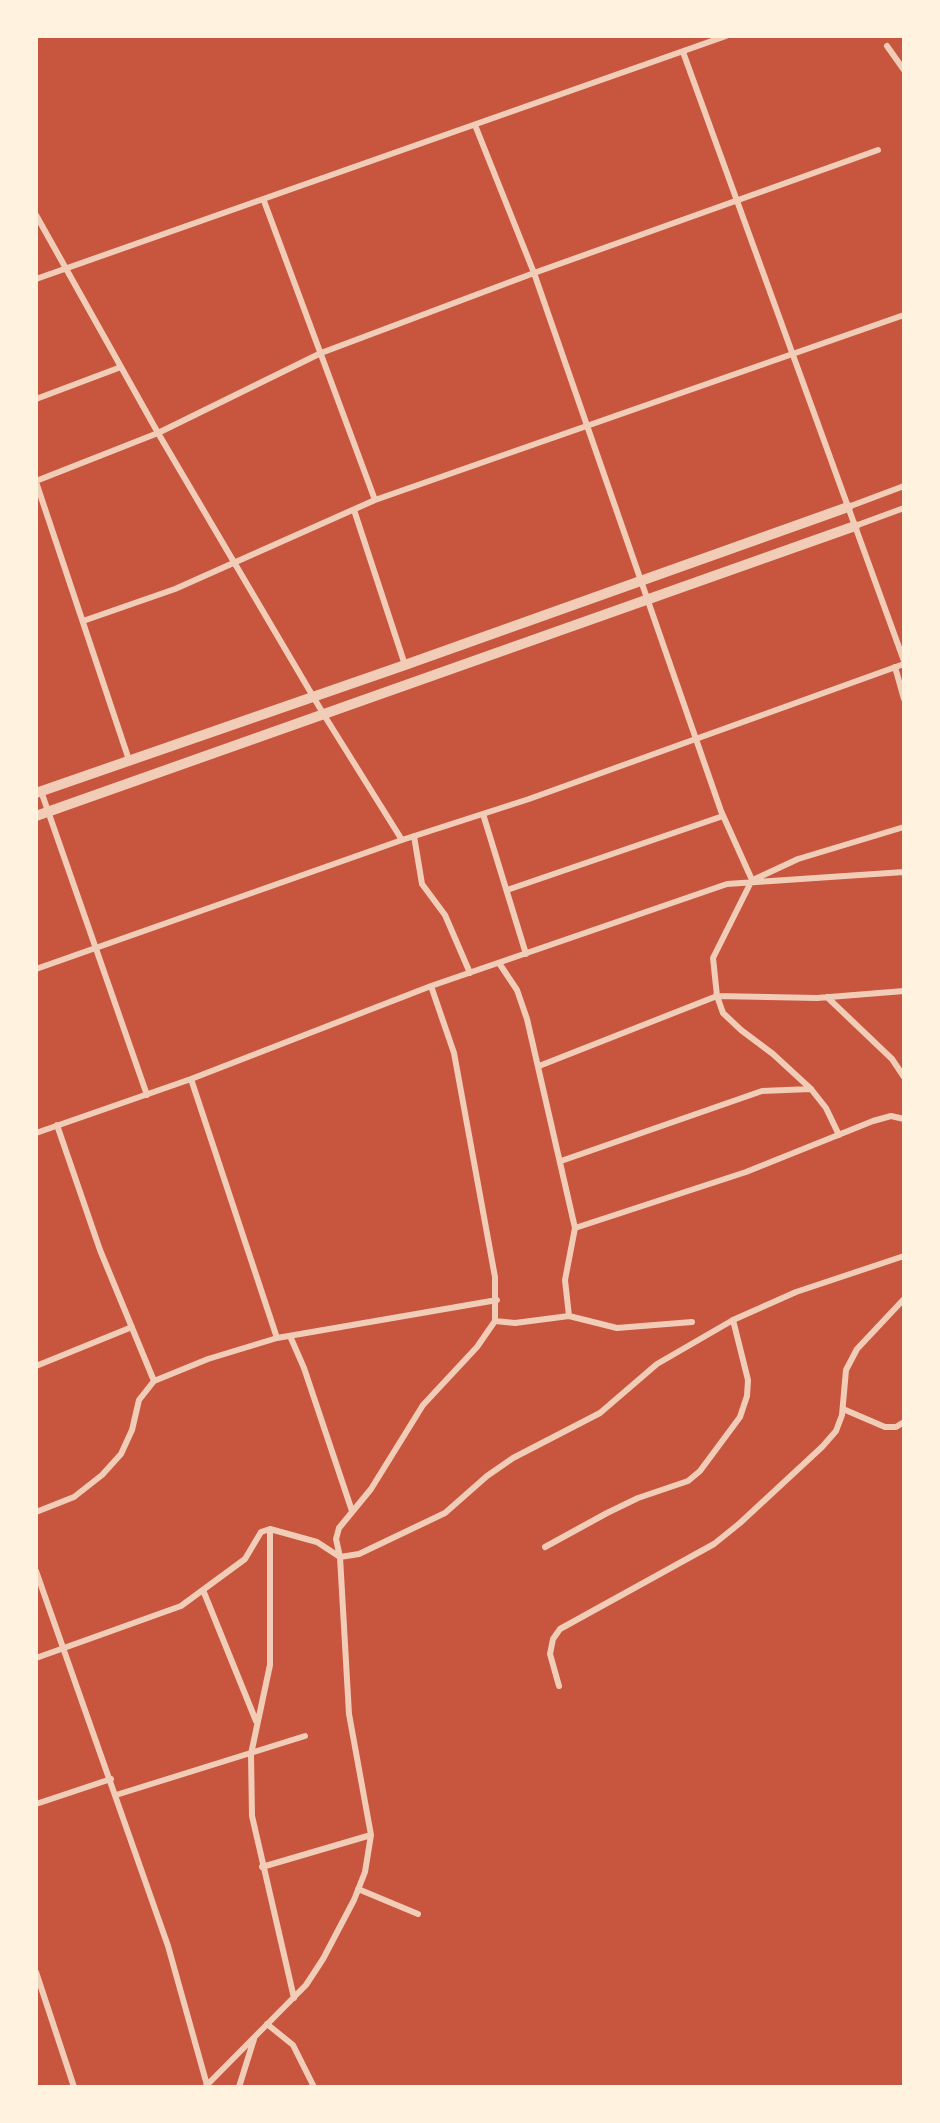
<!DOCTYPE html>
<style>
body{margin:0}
#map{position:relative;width:940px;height:2123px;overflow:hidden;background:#c8553d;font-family:"Space Grotesk",sans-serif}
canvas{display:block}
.frame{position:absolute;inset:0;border:38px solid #fff3e0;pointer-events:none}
</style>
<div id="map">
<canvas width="940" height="2123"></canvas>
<div class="frame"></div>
</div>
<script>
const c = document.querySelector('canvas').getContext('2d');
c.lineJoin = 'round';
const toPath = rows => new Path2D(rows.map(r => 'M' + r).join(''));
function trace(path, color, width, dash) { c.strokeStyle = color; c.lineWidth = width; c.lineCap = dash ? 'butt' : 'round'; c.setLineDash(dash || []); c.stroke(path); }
const minor = toPath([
 [887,46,904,70],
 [683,52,904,661],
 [475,125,534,273,721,811,752,880,713,958,717,996,723,1013,741,1030,773,1054,811,1089,826,1108,839,1135],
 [264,201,375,500],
 [36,215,158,433,324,715,402,840],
 [36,279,726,36],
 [36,399,121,367],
 [36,481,158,433,321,353,534,273,878,150],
 [36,482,129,760],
 [848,507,904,486],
 [354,510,405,665],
 [855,526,904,508],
 [83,621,175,589,375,500,904,315],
 [895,667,904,699],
 [41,791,147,1095],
 [483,814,526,954],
 [414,836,422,884,445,915,470,973],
 [755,879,798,859,904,827],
 [507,890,723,816],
 [499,963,517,990,527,1019,575,1228,565,1280,569,1316],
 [36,969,402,840,529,799,904,664],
 [827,997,892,1059,904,1077],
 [539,1066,717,996,817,998,904,991],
 [191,1079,277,1338],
 [57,1125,100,1250,154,1381],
 [36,1133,191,1079,431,986,727,884,904,872],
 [561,1161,762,1091,811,1089],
 [575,1228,746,1172,873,1121,891,1116,904,1119],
 [495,1321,515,1323,569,1316,617,1328,692,1322],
 [290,1336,304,1368,352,1511],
 [36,1366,132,1327],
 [843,1409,885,1427,896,1427,904,1422],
 [36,1512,74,1497,102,1475,121,1454,132,1430,139,1400,154,1381,208,1359,277,1338,497,1300],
 [270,1529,270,1665,251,1754,252,1816,294,1998],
 [545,1547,607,1513,638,1498,688,1481,700,1471,740,1417,747,1396,748,1380,733,1320],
 [36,1571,168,1946,207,2085],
 [203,1590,256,1721],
 [36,1658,181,1606,245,1559,261,1532,270,1529,317,1542,340,1557,359,1554,380,1544,445,1513,487,1476,513,1458,600,1413,657,1364,733,1320,796,1292,904,1256],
 [559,1686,550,1654,553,1639,560,1629,714,1544,740,1523,822,1447,836,1431,842,1415,846,1370,857,1349,904,1299],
 [116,1795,305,1736],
 [36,1804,111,1779],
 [262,1867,371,1835],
 [358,1889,418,1914],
 [36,1972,74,2087],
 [267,2024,293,2045,314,2087],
 [205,2087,306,1985,323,1959,354,1900,365,1872,371,1835,349,1714,340,1557,336,1539,339,1528,371,1489,423,1405,477,1347,495,1321,495,1277,454,1053,431,986],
 [239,2087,254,2039]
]);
const tertiary = toPath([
 [36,793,405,665,848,507],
 [36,816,855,526]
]);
trace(minor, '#f1ccb7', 6);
trace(tertiary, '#f1ccb7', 10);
</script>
